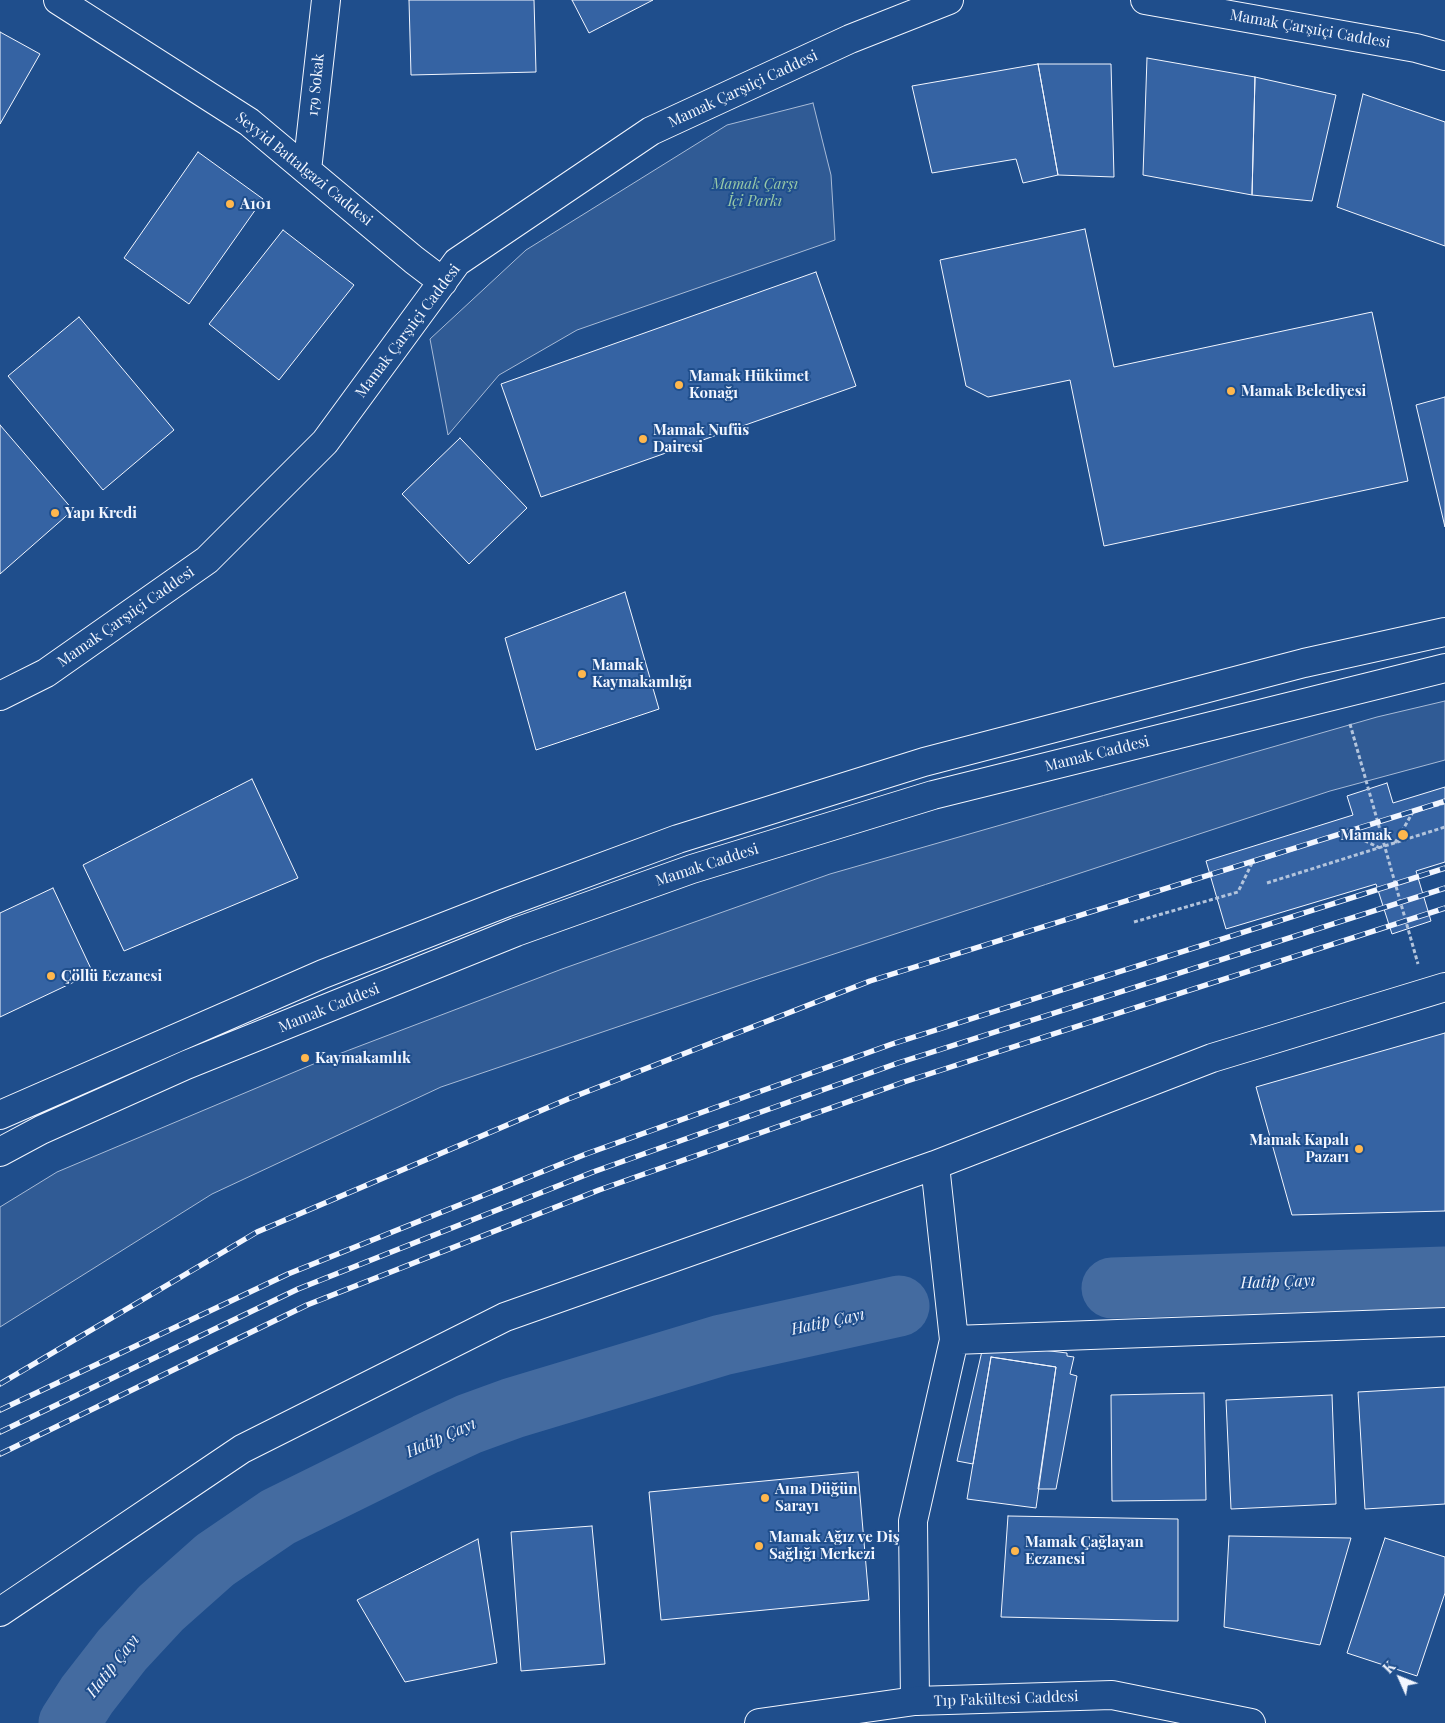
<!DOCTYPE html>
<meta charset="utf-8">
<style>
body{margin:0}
#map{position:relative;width:1445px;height:1723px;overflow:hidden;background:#1f4e8c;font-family:"Playfair Display",serif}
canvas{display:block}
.north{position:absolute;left:1375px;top:1653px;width:50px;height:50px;-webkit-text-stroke:4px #1f4e8c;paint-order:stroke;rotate:314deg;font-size:14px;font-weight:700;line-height:20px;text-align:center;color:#f2f6ff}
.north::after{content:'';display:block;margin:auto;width:18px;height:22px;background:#f2f6ff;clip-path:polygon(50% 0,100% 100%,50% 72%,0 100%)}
</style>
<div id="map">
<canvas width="1445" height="1723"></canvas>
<div class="north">K</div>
</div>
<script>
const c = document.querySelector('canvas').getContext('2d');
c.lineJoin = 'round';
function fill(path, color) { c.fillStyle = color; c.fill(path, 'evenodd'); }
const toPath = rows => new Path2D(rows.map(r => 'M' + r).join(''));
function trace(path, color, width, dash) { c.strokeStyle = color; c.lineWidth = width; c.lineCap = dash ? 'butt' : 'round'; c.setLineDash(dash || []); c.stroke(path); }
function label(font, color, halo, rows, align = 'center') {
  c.font = font + ' "Playfair Display",serif'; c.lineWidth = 4; c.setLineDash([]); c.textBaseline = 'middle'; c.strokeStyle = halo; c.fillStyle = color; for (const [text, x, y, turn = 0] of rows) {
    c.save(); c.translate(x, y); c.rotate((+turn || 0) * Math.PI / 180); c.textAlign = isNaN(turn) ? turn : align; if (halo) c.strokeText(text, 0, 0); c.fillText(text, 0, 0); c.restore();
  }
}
const built = toPath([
 [813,103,831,175,835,240,577,330,499,375,448,435,430,339,526,250,727,125,813,103],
 [1445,701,1445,760,1330,791,761,978,441,1087,212,1194,0,1327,0,1207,57,1172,323,1060,562,969,830,874,1377,717,1445,701]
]);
const river = toPath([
 [1112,1288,1445,1277],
 [69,1723,87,1695,122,1650,161,1608,215,1560,278,1517,426,1444,469,1424,513,1408,722,1345,899,1306]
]);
const building = toPath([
 [409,0,534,0,536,72,411,75,409,0],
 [572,0,653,0,589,33,572,0],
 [0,32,40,54,0,124,0,32],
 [1147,58,1255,77,1252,195,1143,175,1147,58],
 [1038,64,1058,175,1023,183,1016,159,932,173,912,86,1038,64],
 [1038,64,1111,64,1114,177,1058,175,1038,64],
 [1255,77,1336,95,1312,201,1252,195,1255,77],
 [1363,94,1445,122,1445,246,1337,207,1363,94],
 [198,152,263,199,189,304,124,258,198,152],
 [1085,229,1114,367,1372,312,1408,481,1104,546,1070,380,988,397,966,386,940,260,1085,229],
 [283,230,354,285,279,380,209,324,283,230],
 [816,272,856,386,541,497,501,384,816,272],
 [79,317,174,430,103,490,8,376,79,317],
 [1445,397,1445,527,1416,405,1445,397],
 [0,425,73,510,0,574,0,425],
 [460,438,527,508,469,564,402,494,460,438],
 [625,592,659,709,536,750,505,638,625,592],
 [252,779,298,878,124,951,83,865,252,779],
 [1387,783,1393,803,1445,787,1445,862,1416,871,1431,921,1392,934,1376,884,1226,929,1206,861,1353,815,1347,796,1387,783],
 [53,888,93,973,0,1017,0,913,53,888],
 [1445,1033,1445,1211,1292,1215,1256,1087,1445,1033],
 [993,1344,1067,1353,1067,1356,1074,1357,1070,1374,1077,1376,1056,1489,1038,1489,1056,1367,991,1357,973,1464,957,1461,982,1351,993,1344],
 [991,1357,1056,1367,1036,1508,967,1499,991,1357],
 [1445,1387,1445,1504,1365,1509,1358,1392,1445,1387],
 [1204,1393,1206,1500,1112,1501,1111,1395,1204,1393],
 [1332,1395,1336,1504,1231,1509,1226,1400,1332,1395],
 [858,1472,869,1600,661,1620,649,1492,858,1472],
 [1008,1516,1178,1519,1178,1621,1001,1617,1008,1516],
 [592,1526,605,1664,521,1671,511,1532,592,1526],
 [1229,1536,1351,1538,1320,1645,1224,1627,1229,1536],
 [1385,1538,1445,1557,1445,1593,1417,1676,1347,1653,1385,1538],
 [478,1539,497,1663,405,1682,357,1600,478,1539]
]);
const path = toPath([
 [1350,724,1418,964],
 [1395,843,1413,812,1445,803],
 [1267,883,1445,827],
 [1134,922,1238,892,1252,863,1346,832,1380,848]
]);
const street = toPath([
 [954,1340,1445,1322],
 [0,1612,242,1449,505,1317,935,1165],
 [915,1701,913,1521,954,1340,935,1165,1212,1058,1445,987]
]);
const secondary = toPath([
 [58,0,249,122,414,260,443,282],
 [1145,0,1416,48,1445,56],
 [307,170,326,0],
 [0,696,46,673,207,560,325,442,457,262,651,131,850,39,949,0],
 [759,1723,915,1701,1112,1695,1251,1723]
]);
const primary = toPath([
 [0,1115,323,974,505,903,678,839,924,762,1304,663,1445,632],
 [0,1152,41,1130,186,1065,516,932,692,869,933,795,1445,668]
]);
const rail = toPath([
 [0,1384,257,1232,568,1099,870,981,1445,801],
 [0,1410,288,1274,586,1154,892,1044,1445,868],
 [0,1432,298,1289,593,1172,898,1063,1445,888],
 [0,1454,307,1305,599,1190,904,1082,1445,908]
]);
const markers = [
 [230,204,5,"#ffb74d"],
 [679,385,5,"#ffb74d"],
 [1231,391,5,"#ffb74d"],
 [643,439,5,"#ffb74d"],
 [55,513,5,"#ffb74d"],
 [582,674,5,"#ffb74d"],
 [1403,835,6,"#ffb74d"],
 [51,976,5,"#ffb74d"],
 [305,1058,5,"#ffb74d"],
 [1359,1149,5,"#ffb74d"],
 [765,1498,5,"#ffb74d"],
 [759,1546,5,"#ffb74d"],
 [1015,1551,5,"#ffb74d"]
];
const streetNames = [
 ["Mamak Çarşıiçi Caddesi",1310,29,10],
 ["179 Sokak",316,85,-84],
 ["Mamak Çarşıiçi Caddesi",743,89,-25],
 ["Seyyid Battalgazi Caddesi",304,169,39],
 ["Mamak Çarşıiçi Caddesi",408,331,-53],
 ["Mamak Çarşıiçi Caddesi",126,617,-35],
 ["Mamak Caddesi",1097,754,-14],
 ["Mamak Caddesi",707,865,-18],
 ["Mamak Caddesi",329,1008,-22],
 ["Tıp Fakültesi Caddesi",1006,1699,-2]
];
const parkNames = [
 ["Mamak Çarşı",755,184],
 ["İçi Parkı",755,201]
];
const poiNames = [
 ["A101",240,204],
 ["Mamak Hükümet",689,376],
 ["Konağı",689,393],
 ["Mamak Belediyesi",1241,391],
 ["Mamak Nufüs",653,430],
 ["Dairesi",653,447],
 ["Yapı Kredi",65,513],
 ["Mamak",592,665],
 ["Kaymakamlığı",592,682],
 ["Mamak",1392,835,"right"],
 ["Çöllü Eczanesi",61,976],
 ["Kaymakamlık",315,1058],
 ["Mamak Kapalı",1349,1140,"right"],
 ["Pazarı",1349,1157,"right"],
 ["Aına Düğün",775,1489],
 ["Sarayı",775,1506],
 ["Mamak Ağız ve Diş",769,1537],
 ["Sağlığı Merkezi",769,1554],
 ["Mamak Çağlayan",1025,1542],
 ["Eczanesi",1025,1559]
];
const waterNames = [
 ["Hatip Çayı",1278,1282,-2],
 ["Hatip Çayı",828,1322,-12],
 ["Hatip Çayı",441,1438,-24],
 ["Hatip Çayı",113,1666,-52]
];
fill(built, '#305b95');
trace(built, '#a8bbd7', 1);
trace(river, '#446ba0', 61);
fill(building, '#3563a3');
trace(building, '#f2f6ff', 1);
trace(street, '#f2f6ff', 30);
trace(secondary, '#f2f6ff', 30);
trace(primary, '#f2f6ff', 30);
trace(path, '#b3c4dc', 3, [4, 2.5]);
trace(street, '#1f4e8c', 28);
trace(secondary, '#1f4e8c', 28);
trace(primary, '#1f4e8c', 28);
trace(rail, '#f2f6ff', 5.5);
trace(rail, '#1f4e8c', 4, [11]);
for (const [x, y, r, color] of markers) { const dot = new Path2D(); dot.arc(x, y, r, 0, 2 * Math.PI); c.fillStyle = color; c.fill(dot); trace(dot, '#1f4e8c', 2); }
label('15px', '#f2f6ff', '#1f4e8c', streetNames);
label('italic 15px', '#97c8a6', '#1f4e8c', parkNames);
label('bold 15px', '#f2f6ff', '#1f4e8c', poiNames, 'left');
label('italic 16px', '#f2f6ff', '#1f4e8c', waterNames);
</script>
